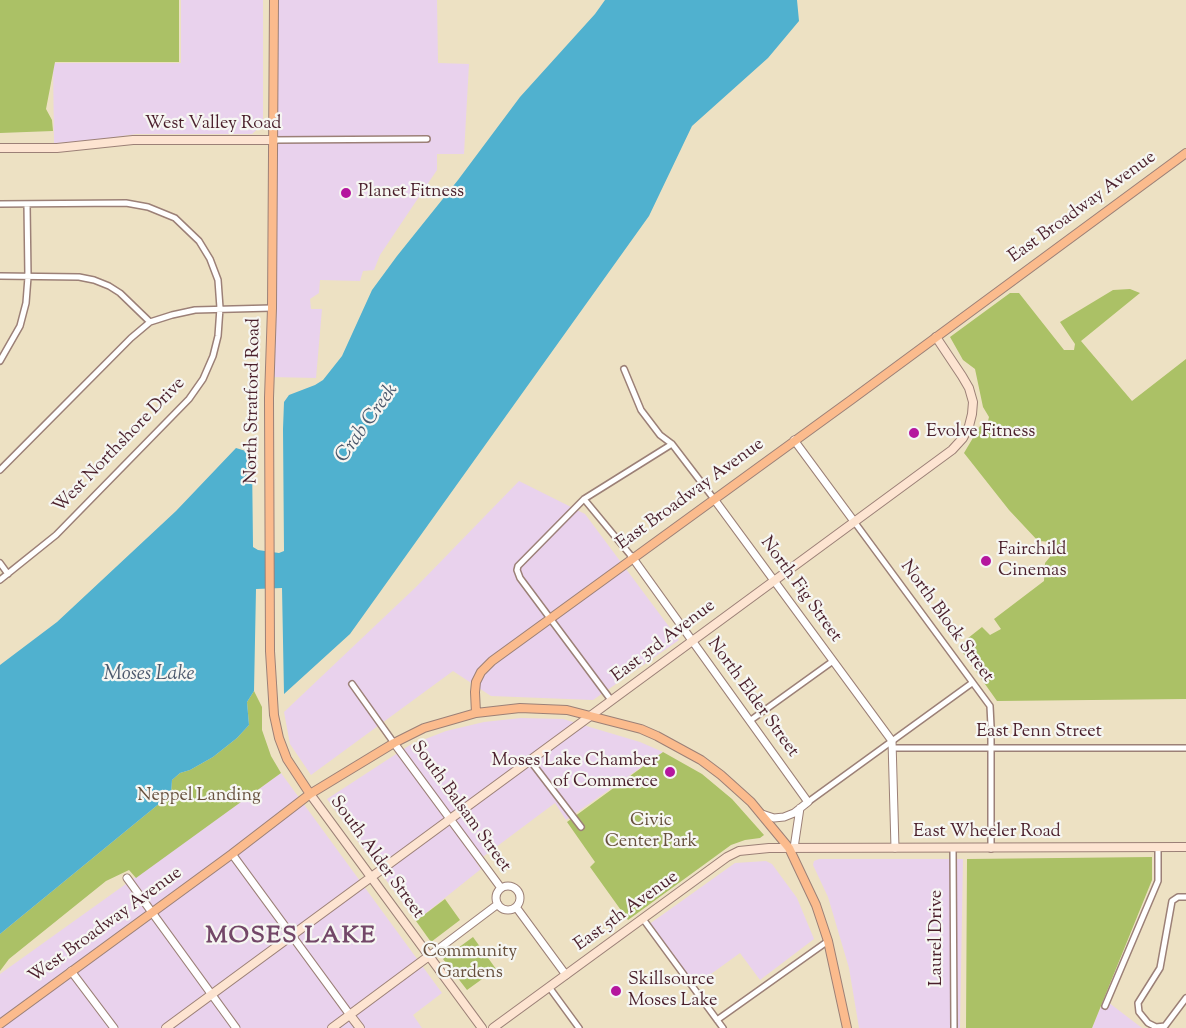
<!DOCTYPE html>
<style>
body{margin:0}
canvas{display:block;background:#ede1c3}
</style>
<canvas width="1186" height="1028"></canvas>
<script>
const c = document.querySelector('canvas').getContext('2d');
c.lineJoin = 'round';
function fill(path, color) { c.fillStyle = color; c.fill(path, 'evenodd'); }
const toPath = rows => new Path2D(rows.map(r => 'M' + r).join(''));
function trace(path, color, width, dash) { c.strokeStyle = color; c.lineWidth = width; c.lineCap = dash ? 'butt' : 'round'; c.setLineDash(dash || []); c.stroke(path); }
function label(font, color, halo, rows, align = 'center') {
  c.font = font + ' "Sorts Mill Goudy",serif'; c.lineWidth = 4.5; c.setLineDash([]); c.textBaseline = 'middle'; c.strokeStyle = halo; c.fillStyle = color; for (const [text, x, y, turn = 0] of rows) {
    c.save(); c.translate(x, y); c.rotate((+turn || 0) * Math.PI / 180); c.textAlign = isNaN(turn) ? turn : align; if (halo) c.strokeText(text, 0, 0); c.fillText(text, 0, 0); c.restore();
  }
}
const built = toPath([
 [181,0,263,0,263,124,252,134,136,134,81,142,54,143,53,63,181,63],
 [274,0,437,0,438,63,469,64,464,154,437,154,437,170,380,255,374,270,363,271,360,281,320,280,319,293,310,299,311,309,322,309,316,378,270,377],
 [519,481,585,514,679,640,593,700,491,696,453,671,311,775,290,744,284,712,416,587],
 [521,718,563,719,640,742,663,752,566,820,555,803,476,862,481,869,416,921,327,799,410,745,446,731,484,722],
 [281,773,442,993,413,1015,422,1028,0,1028,0,974],
 [819,859,963,859,960,1028,859,1028,849,968,828,897,813,865,814,861],
 [766,861,772,864,797,898,814,939,760,980,740,953,693,987,648,925,735,863],
 [1104,999,1142,1028,1092,1028]
]);
const green = toPath([
 [0,0,179,0,179,62,55,62,46,109,52,120,53,131,0,133],
 [1130,289,1140,293,1081,341,1132,401,1186,359,1186,699,997,701,958,646,982,627,990,635,1001,629,994,619,1044,581,1045,563,1054,552,1055,542,1038,541,1009,510,964,453,980,426,987,425,989,417,983,407,975,369,963,360,950,337,1010,293,1019,293,1064,350,1074,350,1075,344,1060,322,1113,290],
 [254,691,262,707,262,730,271,756,281,773,136,878,129,870,106,881,9,959,0,971,0,934,171,794,172,780,180,773,190,770,213,757,237,738,249,725,247,702],
 [663,752,702,774,732,799,764,835,760,838,745,840,731,845,628,920,590,867,595,862,567,822],
 [1152,857,1152,880,1092,1028,966,1028,967,859],
 [445,899,460,920,431,942,416,921],
 [473,937,496,969,467,990,443,959]
]);
const water = toPath([
 [605,0,797,0,799,21,768,58,692,126,649,216,350,634,284,694,282,588,256,589,254,691,247,702,249,725,237,738,213,757,190,770,180,773,172,780,171,794,0,934,0,665,57,622,176,511,236,448,249,452,252,458,253,547,258,550,279,553,284,551,283,429,284,402,289,395,315,385,323,380,342,356,372,290,397,256,458,180,520,97,595,14]
]);
const minor = toPath([
 [274,140,427,139],
 [0,204,126,203,148,207,175,218,199,241,210,259,218,280,220,308,218,336,213,356,203,379,189,399,56,535,0,580],
 [0,276,79,277,94,280,109,286,120,293,150,322],
 [0,361,20,326,26,303,28,277,27,204],
 [624,369,641,410,660,435,672,444,714,499],
 [0,470,131,338,150,322,172,315,195,310,272,308],
 [584,499,632,557],
 [853,520,990,706,991,726,991,849],
 [0,563,8,574],
 [352,684,394,743],
 [611,700,520,578,517,570,518,566,584,499,672,444],
 [751,720,833,661],
 [893,748,1186,748],
 [529,759,581,827],
 [808,802,972,683],
 [953,848,954,1028],
 [1186,897,1178,897,1172,901,1160,968,1138,1003,1139,1012,1148,1023,1156,1027,1165,1026,1186,998],
 [643,919,723,1028],
 [549,987,579,1028],
 [1105,1006,1158,881,1158,847],
 [717,1020,828,941]
]);
const tertiary = toPath([
 [794,440,853,520],
 [714,499,892,741,895,848],
 [632,557,808,802,794,813,784,817,774,818,762,814],
 [394,743,501,888],
 [794,848,800,808],
 [232,854,350,1015],
 [127,878,236,1028],
 '496 898a12 12 0 1 1 24 0a12 12 0 1 1-24 0Z',
 [516,907,566,975],
 [429,956,498,904],
 [71,971,114,1028]
]);
const secondary = toPath([
 [0,148,57,148,133,140,274,140],
 [310,794,482,1028],
 [350,1015,360,1028],
 [166,1028,952,450,963,438,969,426,972,414,973,402,969,388,962,376,936,337],
 [332,1028,429,956],
 [493,1028,727,857,739,851,769,848,1186,847]
]);
const primary = toPath([
 [274,0,272,308,269,398,270,651,274,715,279,738,287,759,310,794],
 [476,713,475,692,476,682,481,672,492,661,851,400,1186,153],
 [0,1024,232,854,310,794,394,743,424,728,476,713,520,708,567,710,641,729,657,736,701,760,721,775,751,802,789,848,816,905,828,941,847,1028]
]);
const markers = [
 [346,193,6,"#b5179e"],
 [914,433,6,"#b5179e"],
 [986,561,6,"#b5179e"],
 [670,772,6,"#b5179e"],
 [616,991,6,"#b5179e"]
];
const streetNames = [
 ["West Valley Road",213,125],
 ["East Broadway Avenue",1083,208,-36],
 ["North Stratford Road",254,401,-89],
 ["West Northshore Drive",120,446,-46],
 ["East Broadway Avenue",691,495,-36],
 ["North Fig Street",800,590,54],
 ["North Block Street",946,622,54],
 ["East 3rd Avenue",664,642,-37],
 ["North Elder Street",752,698,54],
 ["East Penn Street",1039,733],
 ["South Balsam Street",460,807,54],
 ["East Wheeler Road",987,833],
 ["South Alder Street",376,858,54],
 ["East 5th Avenue",627,912,-36],
 ["West Broadway Avenue",106,926,-36],
 ["Laurel Drive",938,938,-90]
];
const poiNames = [
 ["Planet Fitness",358,193],
 ["Evolve Fitness",926,433],
 ["Fairchild",998,551],
 ["Cinemas",998,572],
 ["Moses Lake Chamber",658,762,"right"],
 ["of Commerce",658,783,"right"],
 ["Skillsource",628,981],
 ["Moses Lake",628,1002]
];
const parkNames = [
 ["Neppel Landing",199,797],
 ["Civic",651,822],
 ["Center Park",651,843],
 ["Community",470,953],
 ["Gardens",470,974]
];
const waterNames = [
 ["Crab Creek",368,424,-54],
 ["Moses Lake",149,676]
];
const districtNames = [
 ["MOSES LAKE",291,938]
];
fill(built, '#e9d2ed');
fill(green, '#abc166');
fill(water, '#50b1cf');
trace(minor, '#9c8077', 8);
trace(tertiary, '#9c8077', 9);
trace(secondary, '#9c8077', 10);
trace(primary, '#9c8077', 10);
trace(minor, '#fff', 5);
trace(tertiary, '#fff', 7);
trace(secondary, '#fde4d1', 8);
trace(primary, '#fbbb8d', 8);
for (const [x, y, r, color] of markers) { const dot = new Path2D(); dot.arc(x, y, r, 0, 2 * Math.PI); c.fillStyle = color; c.fill(dot); trace(dot, '#f6f6f2', 2); }
label('18px', '#4a1f2b', '#f6f6f2', streetNames);
label('18px', '#4a1f2b', '#f6f6f2', poiNames, 'left');
label('18px', '#67503d', '#f6f6f2', parkNames);
label('italic 20px', '#4c596d', '#f6f6f2', waterNames);
c.letterSpacing = '1.5px';
label('bold 24px', '#734768', '#f6f6f2', districtNames);
c.letterSpacing = '0px';
</script>
